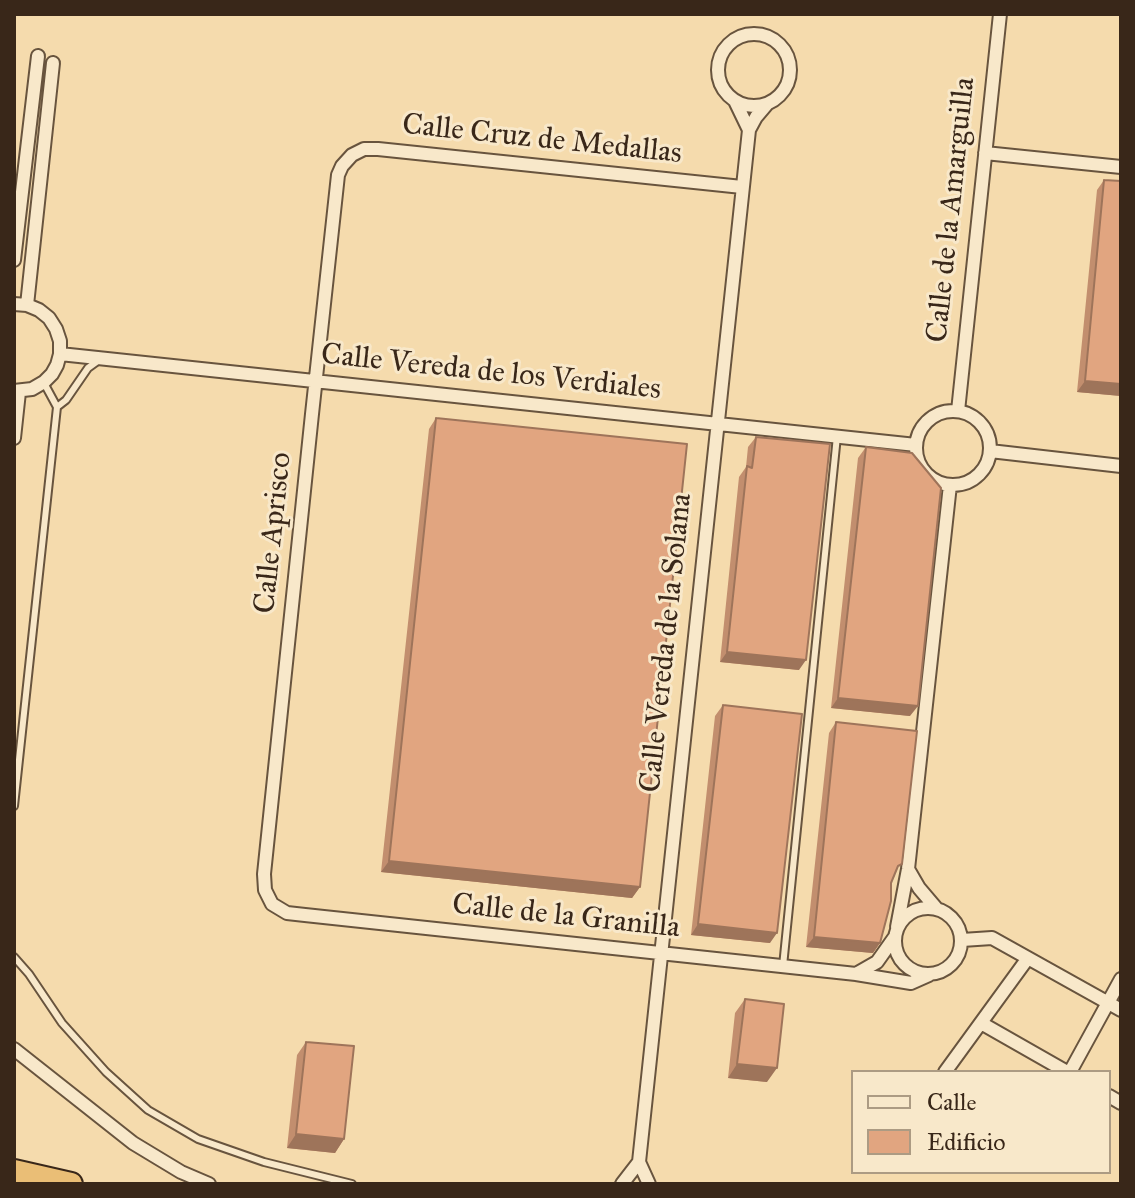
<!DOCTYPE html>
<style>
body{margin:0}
#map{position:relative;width:1135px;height:1198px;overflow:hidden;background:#f5dbad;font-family:"IM FELL Great Primer",serif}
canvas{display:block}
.frame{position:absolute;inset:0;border:16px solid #392719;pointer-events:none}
.legend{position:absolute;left:851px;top:1070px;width:260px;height:104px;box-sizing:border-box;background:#f8e8ca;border:2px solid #ac9b83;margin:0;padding:10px 14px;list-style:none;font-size:24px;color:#392719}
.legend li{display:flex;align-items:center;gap:16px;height:40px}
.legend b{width:40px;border:2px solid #ac9b83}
</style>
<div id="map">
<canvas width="1135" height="1198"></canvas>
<div class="frame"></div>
<ul class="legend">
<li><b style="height:10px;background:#f8e8ca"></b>Calle</li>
<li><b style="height:22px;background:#e1a580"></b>Edificio</li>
</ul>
</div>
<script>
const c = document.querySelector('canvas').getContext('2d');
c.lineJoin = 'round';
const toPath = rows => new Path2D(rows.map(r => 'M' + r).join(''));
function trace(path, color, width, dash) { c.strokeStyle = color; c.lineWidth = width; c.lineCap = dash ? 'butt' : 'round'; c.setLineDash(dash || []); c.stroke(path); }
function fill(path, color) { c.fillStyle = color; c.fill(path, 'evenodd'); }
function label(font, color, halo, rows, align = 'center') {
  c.font = font + ' "IM FELL Great Primer",serif'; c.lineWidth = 6; c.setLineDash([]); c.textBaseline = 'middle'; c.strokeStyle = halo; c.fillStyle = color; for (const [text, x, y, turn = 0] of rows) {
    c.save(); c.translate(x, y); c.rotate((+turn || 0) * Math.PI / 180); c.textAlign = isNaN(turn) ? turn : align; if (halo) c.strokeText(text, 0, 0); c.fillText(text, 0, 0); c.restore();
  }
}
const service = toPath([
 [57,407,66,400,88,368,99,360],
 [14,806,57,407,44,383],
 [14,957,29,974,62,1023,106,1072,148,1110,198,1139,264,1162,352,1184],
 [783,966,837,436]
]);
const minor = toPath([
 '718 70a36 36 0 1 1 72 0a36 36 0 1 1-72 0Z',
 [735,101,749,130,756,117,767,104],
 [985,153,1121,167],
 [742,187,378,149,364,149,352,155,342,166,338,175,312,414,264,874,265,890,272,904,287,913,305,915,856,974],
 [14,260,38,56],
 [14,304,27,305,39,310,49,318,56,329,60,341,60,354,57,365,52,374,44,382,32,389,14,391],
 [27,305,53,63],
 [60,354,916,445],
 [958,411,1000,14],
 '916 448a37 37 0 1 1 74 0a37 37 0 1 1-74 0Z',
 [14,438,19,392],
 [990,451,1121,466],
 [908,869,919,888,936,908],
 '895 941a33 33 0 1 1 66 0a33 33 0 1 1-66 0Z',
 [897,927,908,869,950,485],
 [894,938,877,962,856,974,911,983,929,975],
 [962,940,992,938,1121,1010],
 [981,1023,1067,1072],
 [14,1049,133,1143,181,1172,209,1184],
 [945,1072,1028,958],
 [1070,1072,1121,979],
 [1109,1096,1121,1103],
 [639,1162,649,1184],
 [622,1184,639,1162,749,130]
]);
const motorway = toPath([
 [14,1171,71,1184]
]);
const wall = toPath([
 [1104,180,1121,181,1121,396,1077,392,1097,190],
 [436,418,640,887,632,898,381,872,429,429],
 [756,437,799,670,720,662,739,477,746,467,748,447],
 [866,447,910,716,831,708,858,458],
 [723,705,770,943,691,935,715,716],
 [836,722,895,875,891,883,880,943,873,953,806,947,829,733],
 [745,999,767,1082,728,1078,735,1013],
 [306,1042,344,1139,335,1153,287,1148,297,1055]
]);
const shadedWall = toPath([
 [1085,381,1121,384,1121,396,1077,392],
 [727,652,806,660,799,670,720,662],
 [838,698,918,706,910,716,831,708],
 [389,861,640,887,632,898,381,872],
 [698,924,777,933,770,943,691,935],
 [814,937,880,943,873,953,806,947],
 [737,1064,777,1068,767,1082,728,1078],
 [296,1134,344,1139,335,1153,287,1148]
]);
const building = toPath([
 [1104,180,1121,181,1121,384,1085,381,1104,180],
 [436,418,687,444,640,887,389,861,436,418],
 [756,437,830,444,806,660,727,652,747,466,752,468,756,437],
 [866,447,912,453,941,488,918,706,838,698,866,447],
 [723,705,802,714,777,933,698,924,723,705],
 [836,722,917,731,902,864,898,866,891,883,891,901,880,943,814,937,836,722],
 [745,999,784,1004,777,1068,737,1064,745,999],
 [306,1042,354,1046,344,1139,296,1134,306,1042]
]);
const streetNames = [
 ["Calle Cruz de Medallas",542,140,6],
 ["Calle de la Amarguilla",952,210,-84],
 ["Calle Vereda de los Verdiales",491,373,6],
 ["Calle Aprisco",274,533,-84],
 ["Calle Vereda de la Solana",667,643,-84],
 ["Calle de la Granilla",566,917,6]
];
trace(service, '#68543e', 10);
trace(minor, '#68543e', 16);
trace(motorway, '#392719', 26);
trace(service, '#f8e8ca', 6);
trace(minor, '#f8e8ca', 12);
trace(motorway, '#eabe76', 22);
fill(wall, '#c28e6e');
fill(shadedWall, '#9e745a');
fill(building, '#e1a580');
trace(building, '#9e745a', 2);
label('30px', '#392719', '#f8e8ca', streetNames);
</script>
